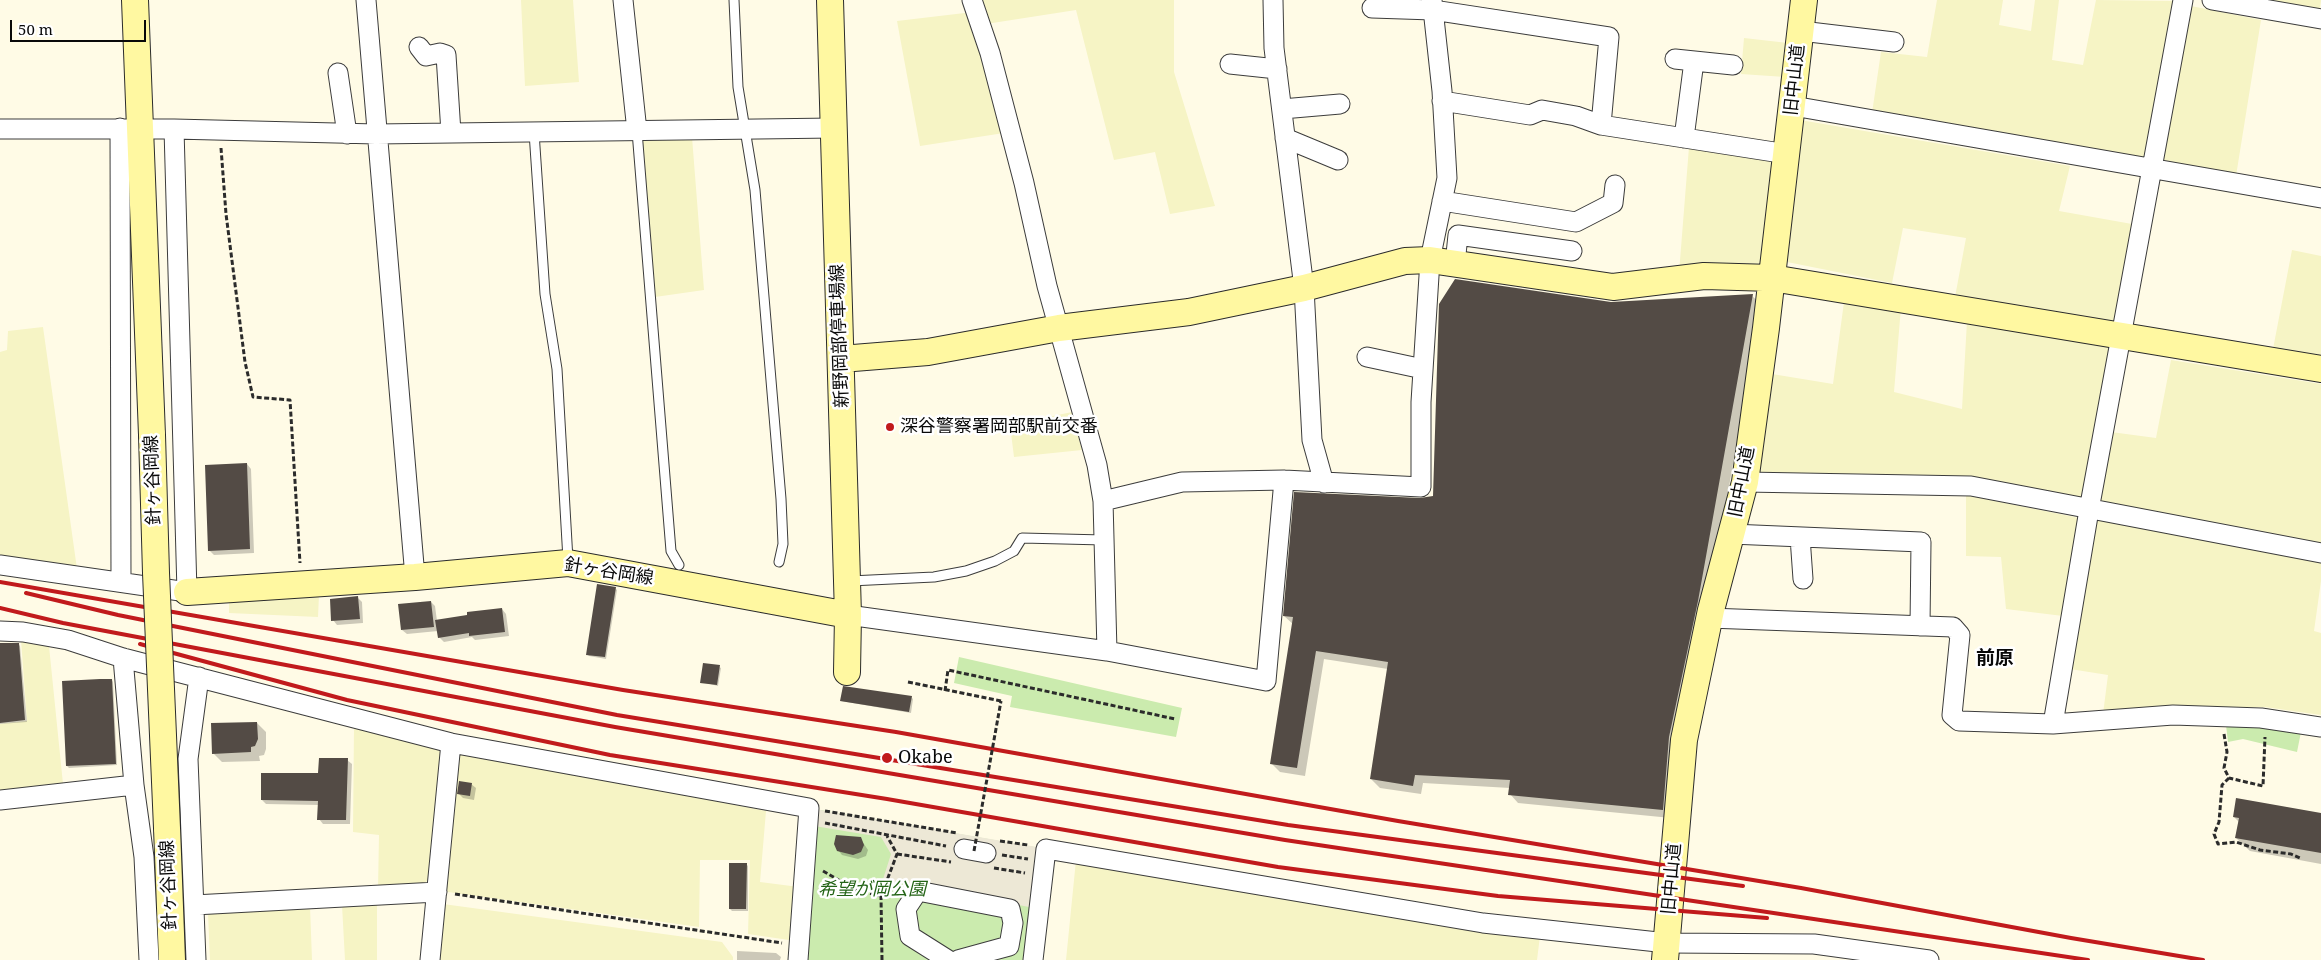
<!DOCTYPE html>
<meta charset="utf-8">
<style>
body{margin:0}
#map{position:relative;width:2321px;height:960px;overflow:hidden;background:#fffbe6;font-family:"Noto Serif",serif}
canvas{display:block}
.scale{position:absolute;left:10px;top:20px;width:136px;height:22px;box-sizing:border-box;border:2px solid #090909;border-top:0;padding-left:6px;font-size:15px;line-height:18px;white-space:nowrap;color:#090909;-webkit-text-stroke:4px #fff;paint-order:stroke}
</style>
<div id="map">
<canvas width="2321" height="960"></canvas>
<div class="scale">50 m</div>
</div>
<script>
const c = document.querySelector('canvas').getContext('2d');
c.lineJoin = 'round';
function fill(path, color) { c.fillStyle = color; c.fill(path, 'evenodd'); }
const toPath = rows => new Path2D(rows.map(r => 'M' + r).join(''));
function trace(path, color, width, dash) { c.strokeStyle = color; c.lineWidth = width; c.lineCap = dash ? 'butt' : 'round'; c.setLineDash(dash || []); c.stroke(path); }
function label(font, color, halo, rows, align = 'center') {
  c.font = font + ' "Noto Serif","Noto Sans JP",serif'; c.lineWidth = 5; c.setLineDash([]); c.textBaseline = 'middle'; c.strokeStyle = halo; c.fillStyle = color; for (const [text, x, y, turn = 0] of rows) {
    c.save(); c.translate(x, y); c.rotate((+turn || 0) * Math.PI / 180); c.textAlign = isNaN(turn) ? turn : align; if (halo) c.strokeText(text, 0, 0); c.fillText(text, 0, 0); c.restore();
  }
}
const farmland = toPath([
 [521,0,573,0,579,82,525,86],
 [980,0,1174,0,1174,72,1215,206,1170,214,1155,152,1114,160,1076,10,986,24],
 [1937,0,2003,0,1999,25,2031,31,2035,0,2059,0,2052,60,2083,65,2096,0,2176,1,2146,163,1872,113,1881,52,1927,57],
 [2243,0,2321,0,2321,1,2319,14],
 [2191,6,2261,20,2236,176,2160,164],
 [973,12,1004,133,920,146,897,21],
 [1744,38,1788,43,1785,77,1741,74],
 [1800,120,2070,166,2059,211,2132,224,2115,325,1955,297,1966,238,1903,228,1892,283,1787,262],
 [692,137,704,290,655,297,640,141],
 [1689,147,1770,156,1775,164,1763,263,1752,272,1679,273],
 [2292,250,2321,256,2321,358,2273,349],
 [1844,302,1901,307,1894,392,1962,409,1967,321,2110,345,2086,503,1757,478,1772,374,1833,384],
 [43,327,77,569,0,558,0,352,7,350,8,331],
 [2171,360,2321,384,2321,547,2100,505,2111,432,2156,438],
 [1072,412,1082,450,1014,457,1010,425],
 [1966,495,2079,518,2063,616,2006,609,2001,557,1966,556],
 [2097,518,2321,560,2321,581,2314,631,2321,633,2321,715,2265,707,2177,708,2103,714,2108,675,2070,669],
 [319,595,318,617,229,613,229,602],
 [21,640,49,646,63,784,0,792,0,724,27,721],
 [354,726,439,744,443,752,428,880,420,887,378,889,379,835,353,832],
 [463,751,766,811,760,882,799,887,795,934,789,940,748,934,750,860,700,860,699,927,448,892,441,886,457,755],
 [1076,860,1540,936,1537,960,1066,960],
 [377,903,377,960,345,960,342,905],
 [443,904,722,942,733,957,733,960,438,960],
 [310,906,312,960,210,960,208,913]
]);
const green = toPath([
 [959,657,1182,708,1176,737,1010,707,1012,696,954,683],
 [2226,725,2302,727,2297,752,2243,739,2228,742],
 [809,808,1046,849,1033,960,795,960]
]);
const plaza = toPath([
 [809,808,1037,847,1029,907,896,881,886,897,878,895,891,854,881,837,808,825]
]);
const shadow = toPath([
 [1752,296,1761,304,1671,818,1518,803,1510,794,1510,788,1423,783,1421,794,1380,788,1371,779,1388,669,1324,659,1305,776,1280,772,1272,764,1294,625,1284,616,1421,500,1434,497,1611,303],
 [247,464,251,469,254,553,214,555,209,550],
 [615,588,617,590,606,659,589,656,587,654],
 [358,598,362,602,363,623,337,625,333,620],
 [431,602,435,606,437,621,502,609,506,614,509,636,475,640,472,637,444,642,439,637,438,631,407,634,402,630],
 [0,644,18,644,20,646,27,722,0,724],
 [719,667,721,668,718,686,702,682],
 [112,680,113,682,117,765,69,768,67,766],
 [911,697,913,699,911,713,841,701],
 [257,723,266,732,266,749,264,755,259,756,260,761,222,762,213,753],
 [347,760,352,764,350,824,323,824,319,819,319,805,266,804,262,800,320,774],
 [471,784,476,788,474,800,463,798,459,794],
 [2321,814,2321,864,2250,851,2236,838,2239,822,2234,817],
 [860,838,868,850,866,856,858,859,842,855,838,850],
 [746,864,748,866,748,911,732,911,730,909],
 [737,951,776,953,781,957,780,960,737,960]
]);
const building = toPath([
 [1455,279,1611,302,1753,294,1698,601,1669,737,1663,810,1508,795,1510,780,1415,775,1413,786,1370,779,1388,662,1316,651,1297,768,1270,764,1293,617,1283,616,1294,492,1420,498,1433,496,1439,304],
 [247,463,250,549,208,551,205,465],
 [597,584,616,587,605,657,586,655],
 [358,596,360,619,331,621,330,599],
 [431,601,434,627,401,630,398,604],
 [502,608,505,632,469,636,469,633,438,638,435,620,467,615,467,612],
 [0,643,19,643,25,720,0,723],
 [703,663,720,665,717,685,700,683],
 [100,679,112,679,116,764,66,766,62,681],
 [843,686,912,696,909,712,840,701],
 [257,722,258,739,255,746,251,747,251,752,212,754,211,723],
 [319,758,348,758,346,820,317,820,318,801,261,800,261,773,318,773],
 [459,781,472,783,470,796,457,794],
 [2236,798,2321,813,2321,853,2235,838,2239,818,2233,817],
 [836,835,861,837,864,845,861,852,853,855,837,851,834,844],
 [729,863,747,863,746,909,729,909]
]);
const path = toPath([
 [221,148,226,214,245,362,253,397,290,400,300,563],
 [908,682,1001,701],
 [945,691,948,670,1175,719],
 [2224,734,2227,752,2224,768,2229,778,2263,786,2265,737],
 [2229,778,2222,785,2219,822,2214,834,2218,844,2236,842,2260,850,2291,854,2300,858],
 [825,811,957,833],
 [825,823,946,846],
 [1000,841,1028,845],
 [897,854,951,862],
 [1002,855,1028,859],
 [994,868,1025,873],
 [823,871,856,890,881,896],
 [455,894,782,943],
 [882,960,881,896,897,854,887,836]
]);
const lane = toPath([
 [734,0,738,87,755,190,781,499,783,544,779,562],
 [637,131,671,551,679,565],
 [534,132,545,294,557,369,568,560],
 [850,581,934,577,966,571,995,561,1014,551,1022,538,1104,540]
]);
const street = toPath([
 [366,0,415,577],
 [623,0,637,131],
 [972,0,990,53,1024,183,1047,286,1097,465,1103,501,1107,651],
 [1273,0,1274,48,1304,288,1312,440,1324,483],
 [2212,0,2321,19],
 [1372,8,1433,10,1609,37,1601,125,1787,154],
 [1801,31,1894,42],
 [419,47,426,56,440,53,446,55,451,133],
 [1675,59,1733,65],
 [1230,64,1277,69],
 [338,73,347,134],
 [1442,101,1530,115,1542,110,1576,116,1601,125],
 [1793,106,2321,198],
 [1282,109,1340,104],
 [120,128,121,582],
 [0,129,174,129,187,592,0,565],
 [174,129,376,134,834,128],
 [1285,138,1338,160],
 [1684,138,1694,61],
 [1442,201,1576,222,1613,203,1615,185],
 [1455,264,1458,235,1572,251],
 [1367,357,1423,369],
 [1745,482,1971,486,2321,553],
 [1103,501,1182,482,1284,480,1421,487,1421,402,1430,260,1447,178,1442,91,1432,0],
 [1731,534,1921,542,1920,626],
 [1800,537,1803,579],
 [848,615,1107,651,1266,681,1284,480],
 [1709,618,1953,627,1960,635,1952,715,1959,721,2053,724,2173,715,2261,718,2321,727],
 [0,631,23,632,68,640,123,658,451,743,809,808,798,960],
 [123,658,134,785,144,857,149,960],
 [2053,724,2089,510,2183,0],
 [0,800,134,785],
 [964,849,986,853],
 [194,905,437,892],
 [196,960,188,759,199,677],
 [430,960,451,743],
 [948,960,910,936,906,909,918,891,1010,909,1013,923,1009,946,958,960],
 [1033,960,1046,849,1483,923,1667,943,1814,944,1929,960]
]);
const secondary = toPath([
 [135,0,152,435],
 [830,0,848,615,847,672],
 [841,359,928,352,1059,328,1189,312,1304,288,1405,261,1430,260,1613,287,1704,276,1772,278,2321,369],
 [187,592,415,577,568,563,848,615],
 [167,828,172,960],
 [1665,960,1684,740,1711,610,1745,482,1766,328,1804,0]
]);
const rail = toPath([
 [0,582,623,690,896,732,1398,821,1801,888,2071,938,2203,960],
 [26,593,118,615,617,715,1288,825,1743,886],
 [0,608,63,623,615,727,1285,840,2088,960],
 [140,644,347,700,610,755,887,799,1278,867,1498,896,1767,918]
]);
const pathBridge = toPath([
 [974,851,1001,701]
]);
const secondaryBridge = toPath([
 [152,435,156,573,167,828]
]);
const markers = [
 [890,427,5,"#c11a1c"],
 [887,758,6,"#c11a1c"]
];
const streetNames = [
 ["旧中山道",1795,80,-84],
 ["新野岡部停車場線",840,336,-92],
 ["針ヶ谷岡線",153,480,-92],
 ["旧中山道",1742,482,-79],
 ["針ヶ谷岡線",609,572,9],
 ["旧中山道",1672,879,-85],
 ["針ヶ谷岡線",169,885,-92]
];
const poiNames = [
 ["深谷警察署岡部駅前交番",900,427],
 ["Okabe",898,758]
];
const parkNames = [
 ["希望が岡公園",872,890]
];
const neighbourhoodNames = [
 ["前原",1995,659]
];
fill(farmland, '#f6f4c5');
fill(green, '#cbebae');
fill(plaza, '#ede8d6');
fill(shadow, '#0003');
fill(building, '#534b45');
trace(lane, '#3c3c3c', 11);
trace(street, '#3c3c3c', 21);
trace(secondary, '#2b2b2b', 28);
trace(path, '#2b2b2b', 3, [5, 2.5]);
trace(lane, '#fff', 9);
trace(street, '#fff', 19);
trace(secondary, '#fff8a1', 26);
trace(rail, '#c11a1c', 4);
trace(secondaryBridge, '#2b2b2b', 28, []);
trace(pathBridge, '#2b2b2b', 3, [5, 2.5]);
trace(secondaryBridge, '#fff8a1', 26);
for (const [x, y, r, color] of markers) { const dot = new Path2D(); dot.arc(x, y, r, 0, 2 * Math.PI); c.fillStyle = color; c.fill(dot); trace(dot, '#fff', 2); }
label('18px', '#090909', '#fff', streetNames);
label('18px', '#090909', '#fff', poiNames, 'left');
label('italic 18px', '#246417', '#fff', parkNames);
label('bold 19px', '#090909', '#fff', neighbourhoodNames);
</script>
